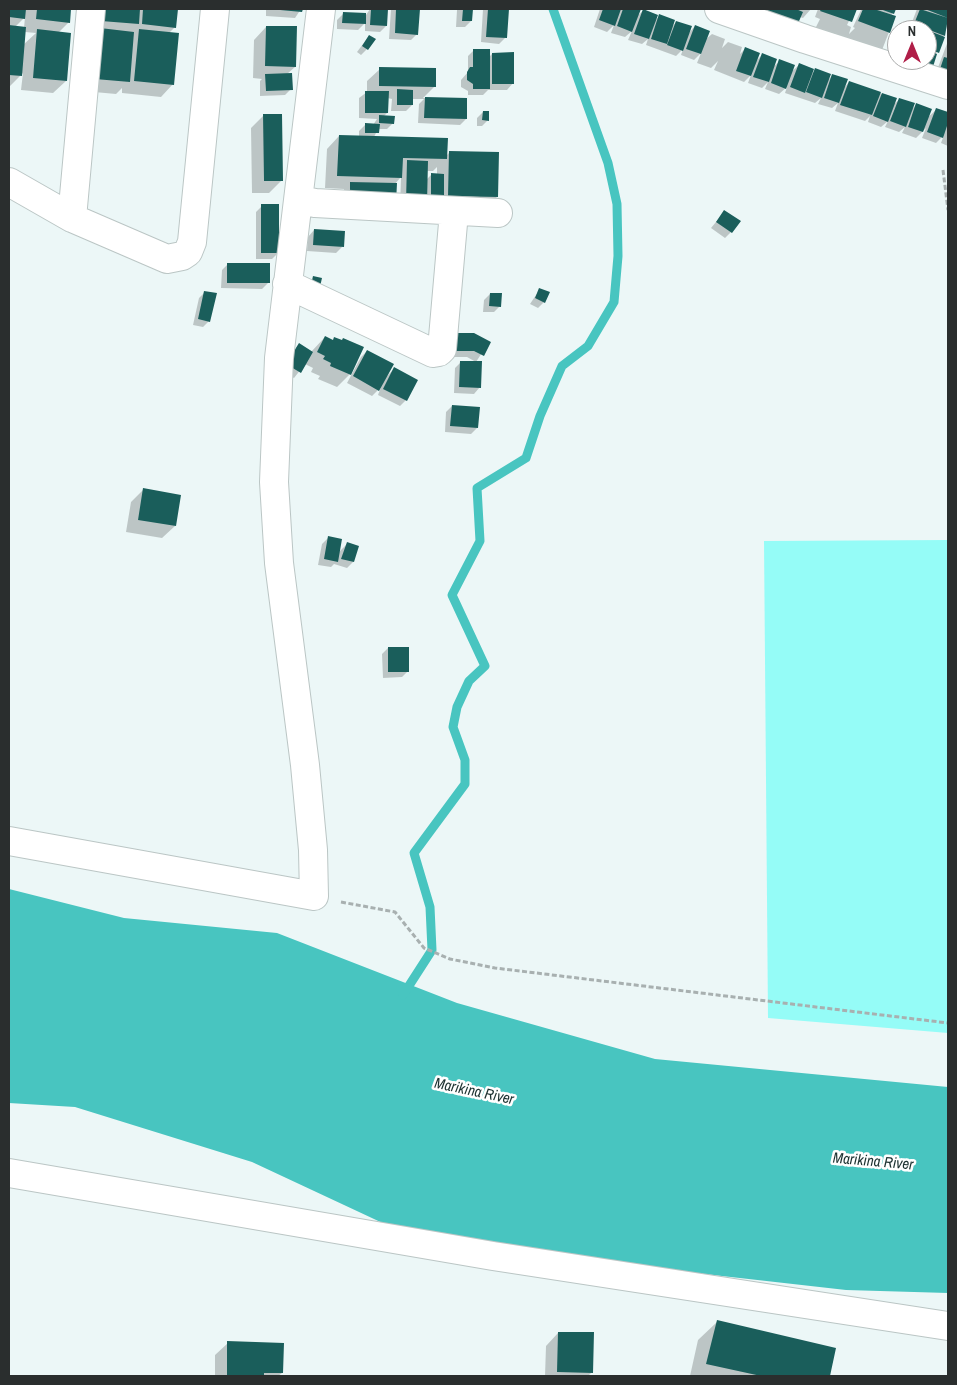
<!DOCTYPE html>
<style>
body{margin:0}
#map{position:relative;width:957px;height:1385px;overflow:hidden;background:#ecf7f7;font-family:"Archivo Narrow",sans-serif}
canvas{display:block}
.frame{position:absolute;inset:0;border:10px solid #2a2e2e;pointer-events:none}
.north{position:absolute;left:887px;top:20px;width:50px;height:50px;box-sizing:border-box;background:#fff;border:1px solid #aaabab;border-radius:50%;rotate:0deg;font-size:14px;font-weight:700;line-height:20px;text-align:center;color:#2a2e2e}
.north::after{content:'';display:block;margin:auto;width:18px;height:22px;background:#b01e48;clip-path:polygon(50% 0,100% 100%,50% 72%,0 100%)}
</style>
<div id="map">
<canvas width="957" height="1385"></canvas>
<div class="frame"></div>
<div class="north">N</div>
</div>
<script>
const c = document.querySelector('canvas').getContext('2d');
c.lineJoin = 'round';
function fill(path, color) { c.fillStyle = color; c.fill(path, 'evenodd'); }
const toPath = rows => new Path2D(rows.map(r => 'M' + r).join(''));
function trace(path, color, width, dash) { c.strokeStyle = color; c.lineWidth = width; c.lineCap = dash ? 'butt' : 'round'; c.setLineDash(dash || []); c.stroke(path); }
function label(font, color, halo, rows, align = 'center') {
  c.font = font + ' "Archivo Narrow",sans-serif'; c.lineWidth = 5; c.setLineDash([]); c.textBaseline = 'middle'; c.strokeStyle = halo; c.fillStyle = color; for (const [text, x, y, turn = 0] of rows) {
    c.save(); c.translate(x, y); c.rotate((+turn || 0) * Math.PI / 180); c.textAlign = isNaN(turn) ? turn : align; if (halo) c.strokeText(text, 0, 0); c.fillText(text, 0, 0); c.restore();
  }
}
const green = toPath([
 [948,540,948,1033,768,1018,764,541]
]);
const water = toPath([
 [9,889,124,918,277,933,457,1003,655,1059,948,1087,948,1293,846,1290,607,1263,389,1226,252,1162,75,1107,9,1103]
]);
const shadow = toPath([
 [9,9,70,9,69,22,58,33,66,81,53,93,21,90,23,73,9,87],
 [25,17,24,28,15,27],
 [25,32,36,33,23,45],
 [91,9,176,9,175,27,169,33,173,84,161,97,122,93,122,88,116,94,83,91],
 [266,9,301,9,295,18,266,16],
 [370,9,387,9,386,26,380,32,365,31,365,23,358,30,337,29,337,20,343,14,366,15],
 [391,9,419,9,417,34,411,40,389,39],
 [472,9,471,21,465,27,456,27,457,10],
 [483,9,523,9,507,10,505,38,499,44,481,42],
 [600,9,639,9,636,17,643,11,654,21,660,16,671,28,676,22,688,34,695,26,705,40,712,34,725,39,722,48,728,42,742,47,740,54,745,49,756,61,762,55,773,67,780,61,790,73,799,65,811,74,816,70,827,81,833,75,844,88,849,82,896,99,893,105,900,99,911,110,916,105,926,119,936,110,948,114,948,146,941,143,944,135,936,143,922,138,926,128,916,138,902,133,905,127,899,132,885,127,888,121,881,127,868,122,870,116,865,121,835,111,838,103,832,108,818,104,821,98,815,103,785,93,787,87,779,94,765,89,768,82,762,88,748,83,751,75,744,82,714,70,718,61,711,68,697,63,701,53,694,60,681,55,683,49,676,56,646,45,648,39,642,44,628,40,632,31,625,37,611,33,614,25,607,32,594,27],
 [766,9,811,9,803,18,800,17,758,27],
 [818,9,855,9,847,25,851,27,849,34,855,28,853,27,861,10,857,9,895,9,891,16,889,32,882,50,847,45,849,38,840,47,811,37,820,19,815,17],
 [917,9,948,9,948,24,930,69,897,60,927,60,927,30,909,30],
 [266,27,295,67,287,74,291,89,285,95,260,96,260,81,262,79,253,78,254,40],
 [369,36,367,49,361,55,357,52],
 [948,41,948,84,934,78],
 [474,50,489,57,492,54,513,83,507,90,488,90,483,95,468,95,468,91,461,87,461,80,468,72,468,56],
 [380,69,435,86,423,98,466,99,466,119,460,125,418,123,419,104,424,99,412,99,412,105,406,111,391,111,392,99,387,98,387,113,383,117,393,123,387,129,378,129,374,137,446,156,450,152,497,197,484,209,400,209,401,177,394,185,344,208,344,189,325,188,327,149,339,136,359,137,359,131,365,125,373,125,377,119,359,118,359,98,367,92,367,81],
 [437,167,437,175,432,174,426,180,427,171,433,171],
 [483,112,488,120,482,126,477,126,477,118],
 [264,115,282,180,269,193,252,193,251,128],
 [262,206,278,253,272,259,256,259,256,212],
 [725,211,731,232,725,238,711,228],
 [314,230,342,247,336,253,307,251,308,237],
 [228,264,268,283,262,289,221,288,222,270],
 [540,289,544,302,538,308,530,304],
 [205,292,209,321,203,327,193,325,199,298],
 [490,294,500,306,494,312,483,312,484,300],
 [325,337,332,341,335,338,350,374,337,387,318,379,320,376,311,372,313,368,305,364,294,378,281,371,299,345,311,352],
 [450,340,489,342,476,362,467,357,450,357],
 [367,351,386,377,394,369,406,400,400,406,378,395,381,387,372,396,347,383,361,357],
 [461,362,480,387,474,394,454,393,455,368],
 [452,406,477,428,471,434,445,432,446,412],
 [143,490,175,526,162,538,126,532,131,502],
 [328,538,339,552,347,544,358,547,353,562,347,568,334,564,331,567,318,565,322,544],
 [388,648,408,671,402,677,383,678,382,654],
 [717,1322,835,1349,829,1376,690,1376,698,1340],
 [558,1333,592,1372,588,1376,545,1376,546,1346],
 [228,1343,282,1373,278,1376,215,1376,215,1355]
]);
const stream = toPath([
 [403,995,432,950,430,907,414,853,465,784,465,760,453,727,457,707,469,681,485,666,452,595,480,541,477,488,526,458,540,416,562,366,588,346,614,302,618,256,617,204,608,163,553,9]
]);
const building = toPath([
 [9,9,26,9,25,19,9,17],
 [37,9,71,9,70,23,36,19],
 [102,9,140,9,139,24,101,21],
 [143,9,178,9,176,28,142,24],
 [269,9,303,9,302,12],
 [371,9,388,9,387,26,370,25],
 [396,9,420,9,418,35,395,33],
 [463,9,473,9,472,21,462,21],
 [488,9,509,9,507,38,486,37],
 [603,9,621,9,615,26,599,20],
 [623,9,641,9,632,32,617,26],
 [643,9,658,15,649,39,634,34],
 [768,9,796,9,803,12,793,35,763,21],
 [821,9,857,9,852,22,820,11],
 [863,9,874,9,896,16,890,33,858,21],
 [880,9,896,9,894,14],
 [920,9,948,18,945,36,914,24],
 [925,9,948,9,948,18],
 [343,12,366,13,366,24,342,23],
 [659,14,675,20,667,44,651,39],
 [676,21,692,26,683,51,667,45],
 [9,25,26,27,22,76,9,75],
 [695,25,710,31,701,54,686,49],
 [266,26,297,26,296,67,265,66],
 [100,28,134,32,130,82,95,79],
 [37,29,71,33,67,81,33,78],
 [139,29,179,33,174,85,134,81],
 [927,30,945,37,939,53,927,48],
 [369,35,376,39,368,50,362,46],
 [745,47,760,53,751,76,736,71],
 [473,49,490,49,490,89,473,89,473,84,467,80,467,72,470,67,473,67],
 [927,50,937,54,932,70,905,60,927,60],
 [514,52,514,84,492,84,492,53],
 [762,53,777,59,769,82,753,77],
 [944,57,948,58,948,76,939,72],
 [779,59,795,65,786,89,771,83],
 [799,63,814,69,805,93,790,87],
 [379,67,436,68,436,87,379,86],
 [815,68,831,74,822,98,806,92],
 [292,73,293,90,266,91,265,74],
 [832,74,848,79,839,103,824,98],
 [849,81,881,92,872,115,840,105],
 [397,89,413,90,413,105,397,105],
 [365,91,389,91,388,113,365,113],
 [882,93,897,98,888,122,873,116],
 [425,97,467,98,467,119,424,118],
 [899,98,915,103,906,127,890,121],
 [916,103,932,109,923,132,908,127],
 [936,108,948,112,948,123,943,138,927,132],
 [483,111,489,111,489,121,482,120],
 [263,114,282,114,283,181,264,181],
 [379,115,395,116,394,124,379,123],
 [365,123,380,124,379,133,365,133],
 [339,135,448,138,447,159,403,158,402,178,337,176],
 [449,151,499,152,498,197,448,196],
 [407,160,428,161,427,203,406,203],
 [431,173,444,174,444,201,431,201],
 [350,182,397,183,396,203,350,202],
 [261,204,279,204,279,253,261,253],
 [724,210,741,221,732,233,716,222],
 [314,229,345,231,344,247,313,245],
 [227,263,270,263,270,283,227,283],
 [313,276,322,278,319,291,310,289],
 [539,288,550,292,545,303,535,298],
 [204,291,217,293,210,322,198,319],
 [490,293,502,293,501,307,489,306],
 [456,333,474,333,491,342,484,356,474,351,455,351],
 [325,336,333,340,334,337,342,340,343,338,364,347,351,375,330,366,331,363,323,359,325,356,317,352],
 [299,343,313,352,301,373,286,364],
 [367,350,394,364,379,391,353,376],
 [460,361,482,361,481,388,459,387],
 [394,367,418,380,407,401,383,389],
 [452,405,480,407,478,428,450,426],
 [143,488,181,495,176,526,138,520],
 [328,536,342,539,338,562,324,559],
 [347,542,359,546,354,562,341,559],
 [388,647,409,647,409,672,388,672],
 [717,1320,836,1348,830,1376,761,1376,706,1364],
 [558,1332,594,1332,593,1373,557,1372],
 [227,1341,284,1343,283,1373,264,1373,264,1376,227,1376]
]);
const path = toPath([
 [943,170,948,210],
 [341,902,395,912,424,948,450,959,495,968,948,1023]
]);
const minor = toPath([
 [719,9,805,39,948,85],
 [9,182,72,218,167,259,182,256,188,252,192,242,215,9],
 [300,200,315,203,498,213],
 [72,218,91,9],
 [287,284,433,353,439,352,442,349,454,212],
 [9,841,314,896,313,850,305,765,279,563,274,482,279,358,321,9],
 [9,1173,493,1256,948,1326]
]);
const waterNames = [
 ["Marikina River",474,1092,12],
 ["Marikina River",873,1162,5]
];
fill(green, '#95fcf7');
fill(water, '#48c5c0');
fill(shadow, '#0003');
trace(stream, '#48c5c0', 9);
fill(building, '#1a5e5b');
trace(minor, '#bbc6c5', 30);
trace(path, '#a8b0b0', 3, [5, 2.5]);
trace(minor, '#fff', 28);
label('italic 15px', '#1d3231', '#fff', waterNames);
</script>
